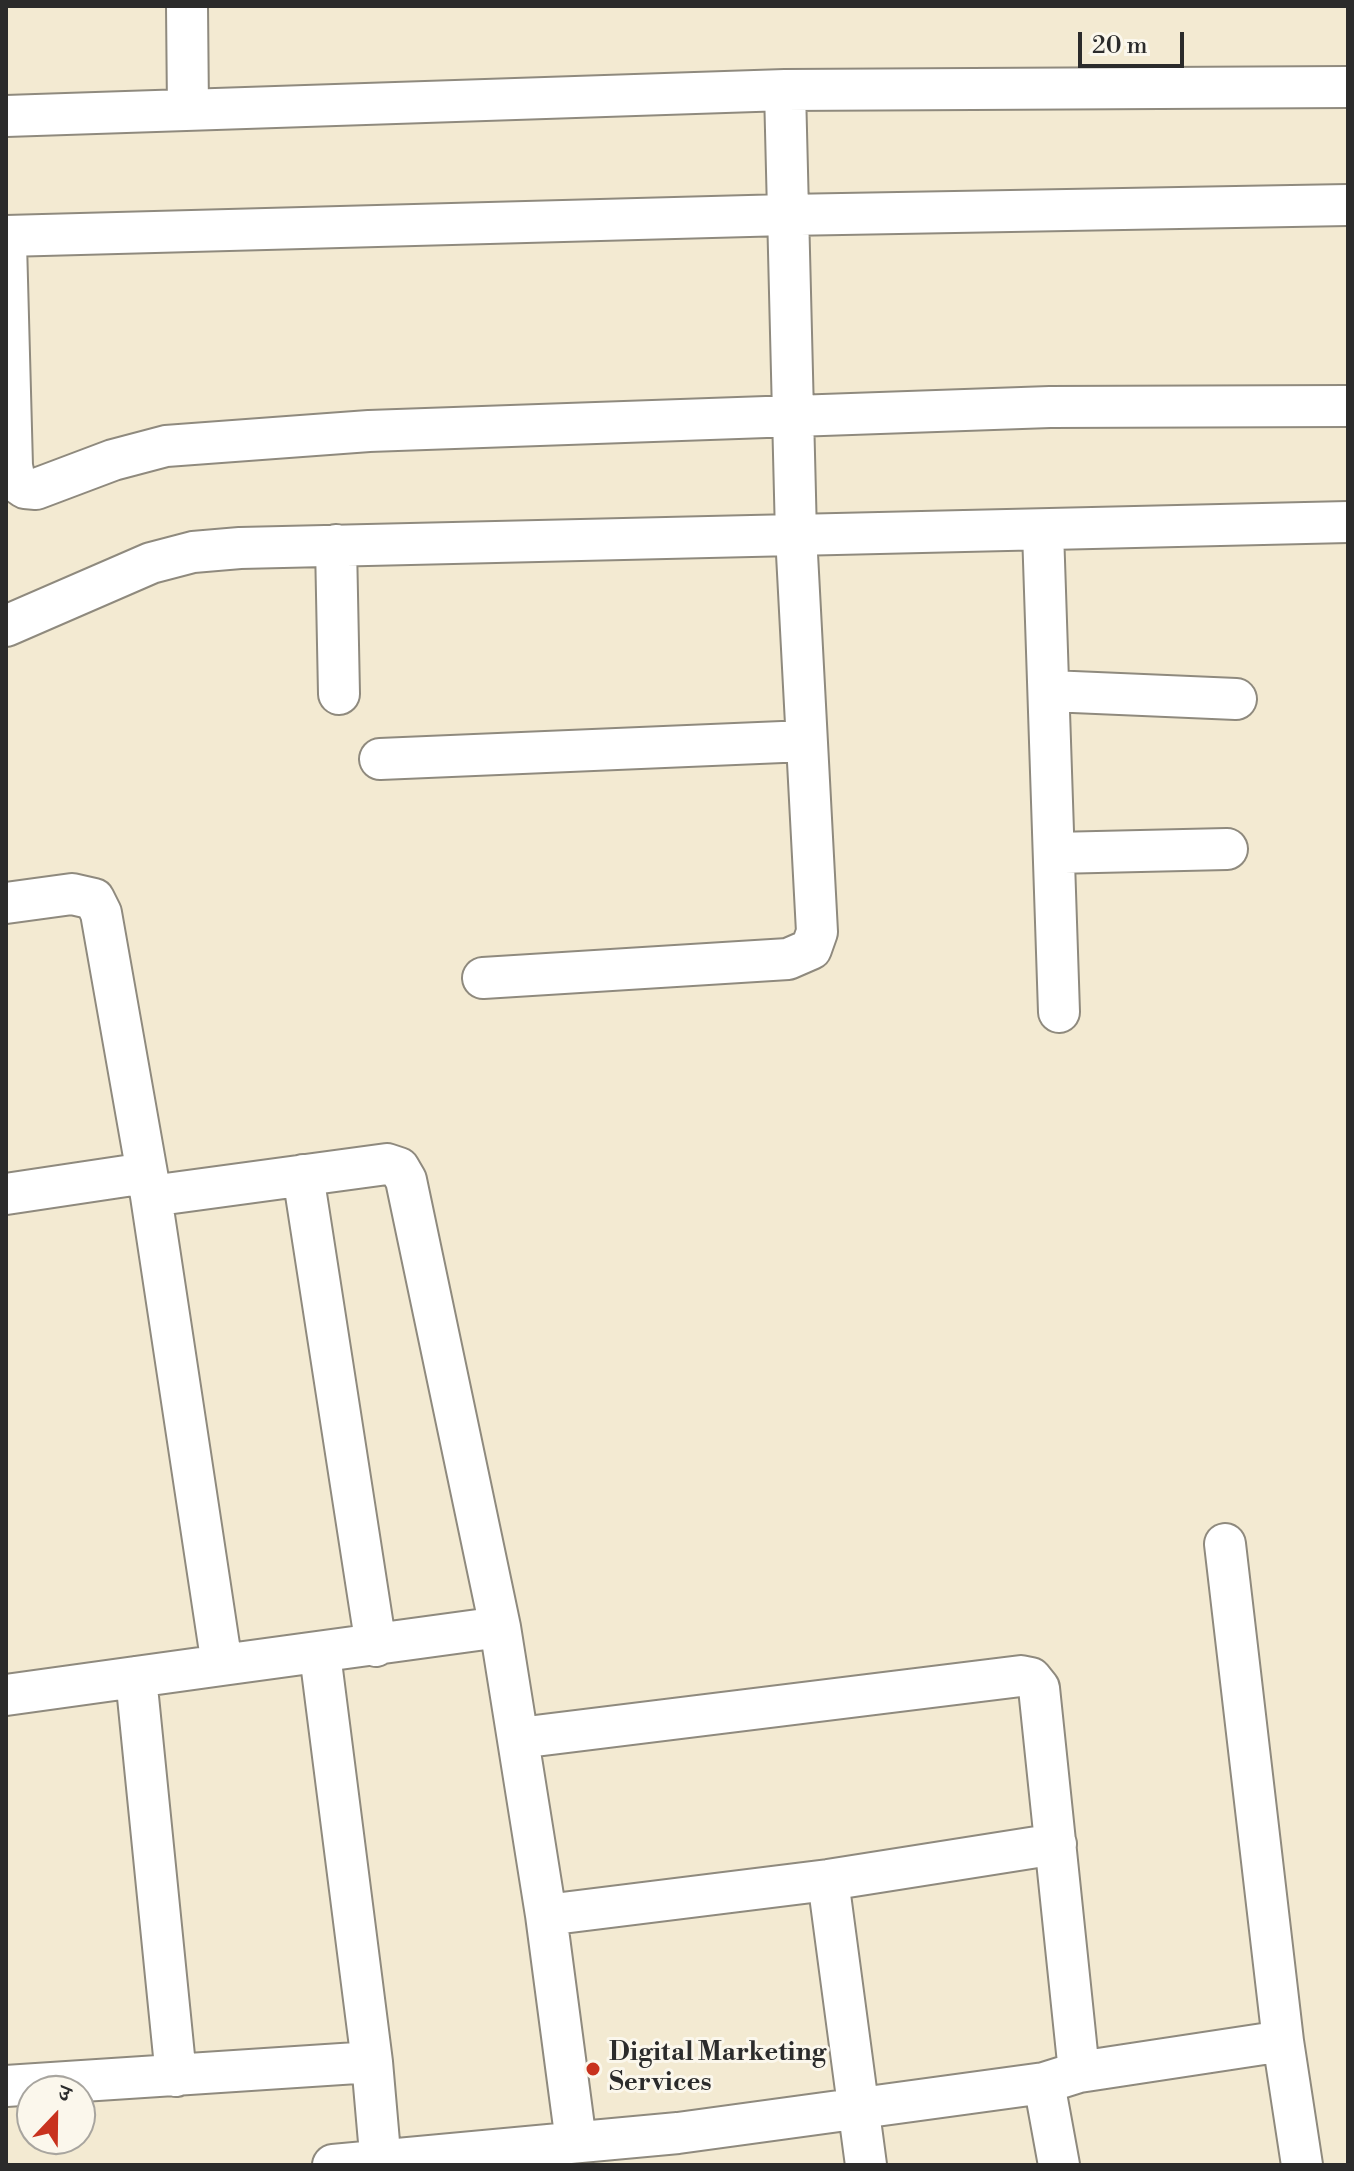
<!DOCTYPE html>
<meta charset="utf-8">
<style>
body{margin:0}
#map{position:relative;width:1354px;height:2171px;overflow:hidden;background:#f3ead2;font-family:"Libre Bodoni","Noto Serif Devanagari",serif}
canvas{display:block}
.frame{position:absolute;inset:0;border:8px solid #2b2b2b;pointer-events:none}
.north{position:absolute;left:16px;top:2075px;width:80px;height:80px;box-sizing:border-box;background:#fbf7ec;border:2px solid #a8a59f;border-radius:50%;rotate:22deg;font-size:22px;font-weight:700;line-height:32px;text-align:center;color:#2b2b2b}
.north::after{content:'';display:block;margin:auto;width:28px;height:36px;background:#c8321e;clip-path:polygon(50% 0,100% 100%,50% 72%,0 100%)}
.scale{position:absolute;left:1078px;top:32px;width:106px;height:36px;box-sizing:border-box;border:4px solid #2b2b2b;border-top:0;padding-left:10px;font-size:24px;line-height:28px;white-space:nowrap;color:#2b2b2b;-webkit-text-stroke:6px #fbf7ec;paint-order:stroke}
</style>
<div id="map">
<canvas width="1354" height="2171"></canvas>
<div class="frame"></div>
<div class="north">उ</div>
<div class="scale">20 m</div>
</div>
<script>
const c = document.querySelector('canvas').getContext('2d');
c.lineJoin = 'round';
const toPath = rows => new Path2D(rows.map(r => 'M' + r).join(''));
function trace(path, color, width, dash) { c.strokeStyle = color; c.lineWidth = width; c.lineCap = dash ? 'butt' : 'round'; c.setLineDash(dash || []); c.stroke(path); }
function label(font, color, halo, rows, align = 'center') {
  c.font = font + ' "Libre Bodoni",serif'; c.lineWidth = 6; c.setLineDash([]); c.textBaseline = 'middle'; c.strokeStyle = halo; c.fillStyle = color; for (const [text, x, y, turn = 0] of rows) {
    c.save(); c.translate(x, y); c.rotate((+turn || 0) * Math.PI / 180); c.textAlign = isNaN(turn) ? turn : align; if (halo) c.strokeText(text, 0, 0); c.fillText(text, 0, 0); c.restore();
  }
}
const minor = toPath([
 [187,6,188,110],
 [6,116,785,90,1348,87],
 [6,236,786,215,1348,205],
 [6,243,12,466,15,481,25,488,36,489,113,460,166,446,369,431,1050,407,1348,406],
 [1043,531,1059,1012],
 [336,545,339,694],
 [6,626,151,563,193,552,240,548,1348,522],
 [1050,691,1236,699],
 [380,759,806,741],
 [1054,853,1227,849],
 [6,903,72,894,94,899,101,913,151,1196,222,1665,6,1695],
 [483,978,788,959,811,949,817,932,796,535,785,90],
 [303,1175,376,1646],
 [6,1194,146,1173],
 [151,1196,387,1164,399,1168,406,1180,500,1627,546,1915,576,2142],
 [1225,1544,1283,2041,1302,2165],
 [320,1654,372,2062,381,2165],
 [222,1665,500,1627],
 [136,1677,176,2076],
 [519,1738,1021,1676,1031,1678,1039,1688,1079,2072],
 [828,1880,866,2165],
 [546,1915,828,1880,1056,1844],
 [1044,2083,1059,2165],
 [6,2086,372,2062],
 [333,2165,678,2133,1044,2083,1079,2072,1283,2041]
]);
const markers = [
 [593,2069,8,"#c8321e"]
];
const poiNames = [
 ["Digital Marketing",609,2054],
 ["Services",609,2084]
];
trace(minor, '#8f8a7e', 44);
trace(minor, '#fff', 40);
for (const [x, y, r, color] of markers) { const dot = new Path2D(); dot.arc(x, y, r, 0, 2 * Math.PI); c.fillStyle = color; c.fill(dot); trace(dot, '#fbf7ec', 3); }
label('bold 26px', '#2b2b2b', '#fbf7ec', poiNames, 'left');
</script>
